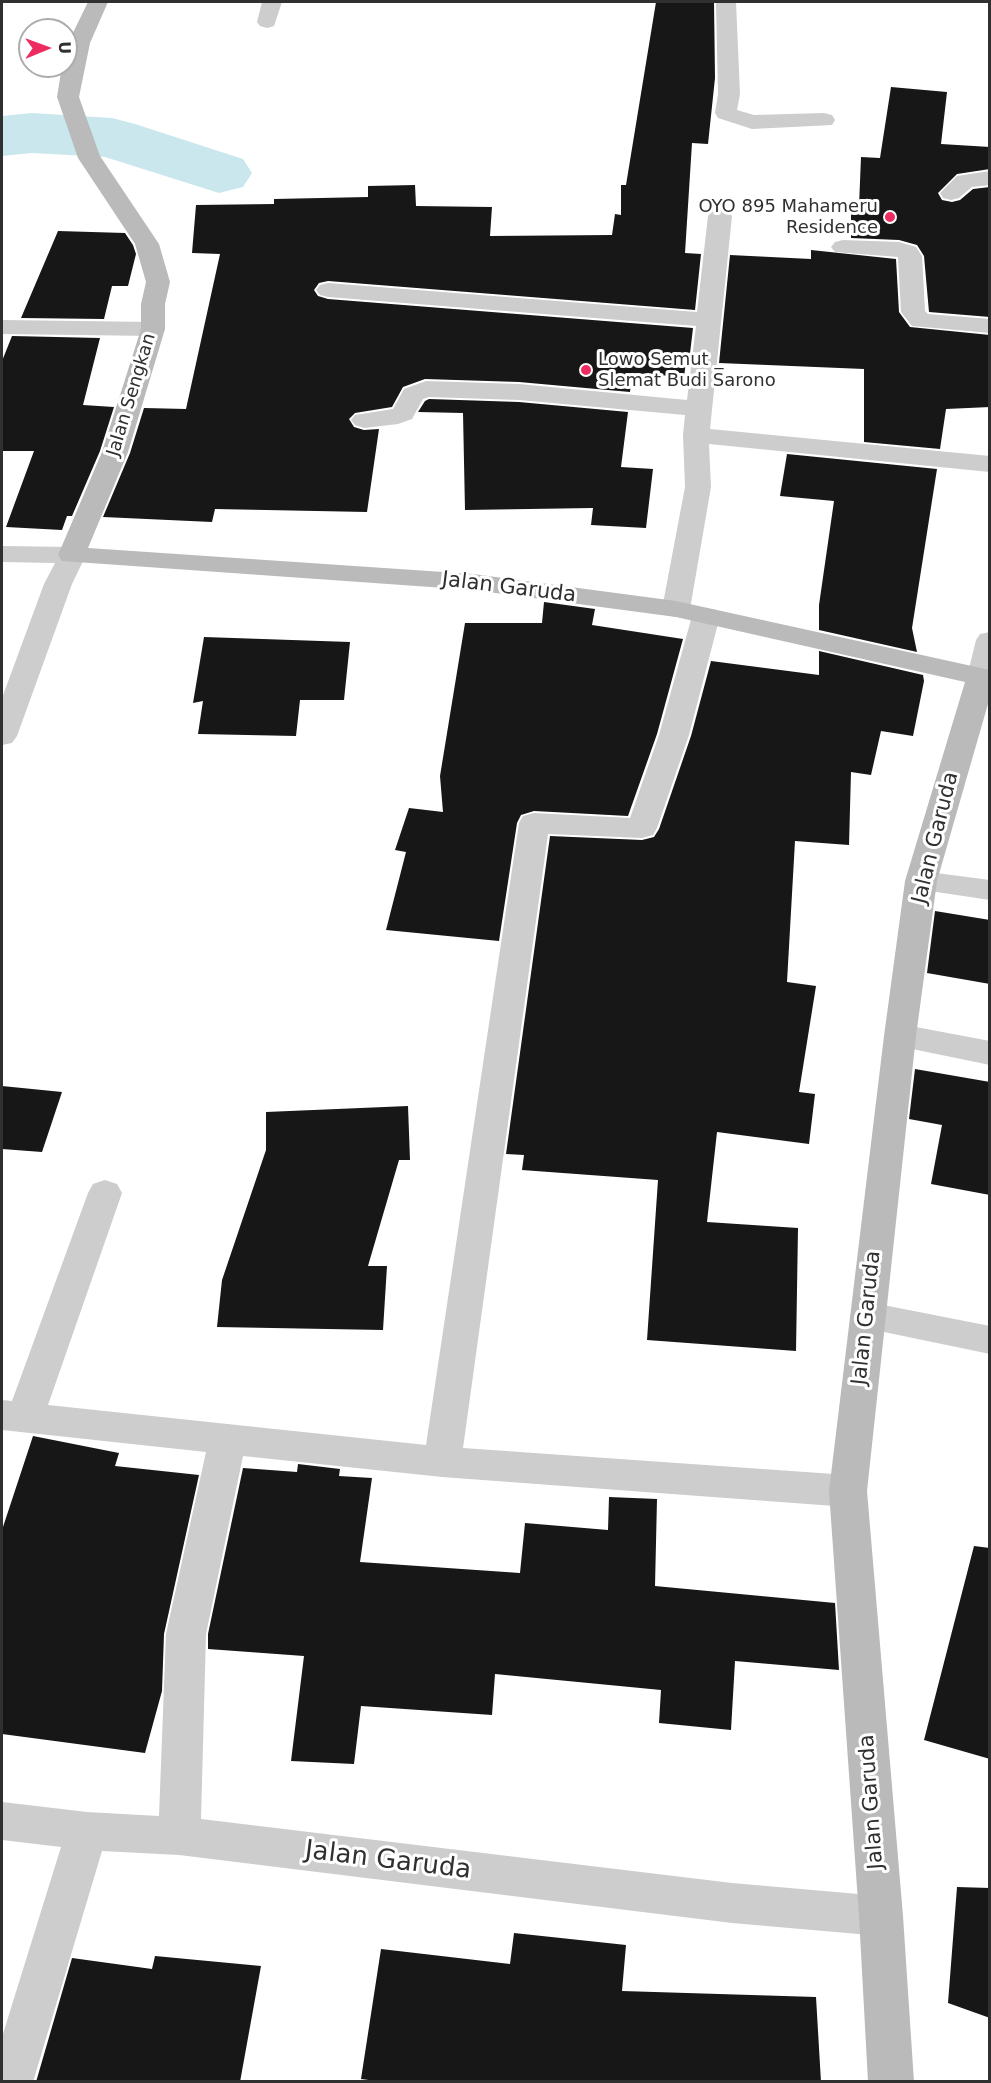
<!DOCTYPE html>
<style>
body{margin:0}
#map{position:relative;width:991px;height:2083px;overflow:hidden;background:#fff;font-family:"DejaVu Sans",sans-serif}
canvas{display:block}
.frame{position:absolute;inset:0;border:3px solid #303030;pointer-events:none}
.north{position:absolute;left:18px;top:18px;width:60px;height:60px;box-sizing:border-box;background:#fff;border:2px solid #acacac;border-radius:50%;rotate:89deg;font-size:16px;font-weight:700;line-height:24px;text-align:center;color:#303030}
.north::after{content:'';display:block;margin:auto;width:21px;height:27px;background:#ed2d61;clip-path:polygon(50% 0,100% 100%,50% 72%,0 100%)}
</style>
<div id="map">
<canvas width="991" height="2083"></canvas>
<div class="frame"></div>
<div class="north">U</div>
</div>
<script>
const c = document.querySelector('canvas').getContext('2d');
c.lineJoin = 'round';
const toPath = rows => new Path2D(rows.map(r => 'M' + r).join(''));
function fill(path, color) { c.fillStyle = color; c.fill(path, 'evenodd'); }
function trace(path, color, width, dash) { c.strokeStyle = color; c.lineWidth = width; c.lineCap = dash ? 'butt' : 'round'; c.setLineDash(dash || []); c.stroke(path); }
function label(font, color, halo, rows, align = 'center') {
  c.font = font + ' "DejaVu Sans",sans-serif'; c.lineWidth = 6; c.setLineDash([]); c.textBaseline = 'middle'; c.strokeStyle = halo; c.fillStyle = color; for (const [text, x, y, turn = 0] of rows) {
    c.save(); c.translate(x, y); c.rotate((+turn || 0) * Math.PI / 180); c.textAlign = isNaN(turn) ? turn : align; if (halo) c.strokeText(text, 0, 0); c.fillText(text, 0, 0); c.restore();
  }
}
const river = toPath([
 [32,113,112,118,135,124,243,159,252,173,243,187,219,193,105,157,32,153,2,156,2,116,32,113]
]);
const building = toPath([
 [656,2,714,2,715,78,708,144,692,143,685,253,701,254,695,310,328,281,319,283,314,290,318,296,328,299,693,328,689,362,686,362,684,377,632,373,630,392,519,382,425,379,403,387,392,407,355,413,349,419,354,427,364,430,379,429,367,512,215,509,212,522,103,517,130,453,144,408,186,409,220,254,192,253,196,205,274,204,274,199,368,197,368,186,415,185,416,206,492,207,490,236,612,235,615,214,621,215,621,185,626,185],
 [891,87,947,92,941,144,990,147,990,169,957,174,938,193,942,200,952,202,960,200,973,189,990,187,990,317,929,312,924,256,917,245,899,240,851,238,851,205,859,206,861,157,880,158],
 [58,231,125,233,133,245,136,254,128,286,112,286,104,319,21,318],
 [811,250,896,259,899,312,910,327,990,335,990,407,946,409,940,449,864,442,864,369,719,363,730,255,811,259],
 [12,336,100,338,83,405,114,407,100,451,72,516,67,516,62,530,6,527,34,451,2,451,2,361],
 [429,399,519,402,628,412,621,467,653,469,646,528,591,525,593,508,465,510,463,413,418,412,425,401],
 [787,454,937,469,912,628,917,652,819,630,819,605,834,501,780,496],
 [544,602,595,609,592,625,683,639,657,734,628,816,534,811,521,815,517,823,499,941,386,930,406,852,395,850,409,808,443,812,440,776,465,623,542,623],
 [204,637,350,642,344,700,300,700,296,736,198,734,203,701,193,703],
 [819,651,923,675,924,681,913,736,881,731,871,775,851,772,849,845,795,841,787,982,816,986,799,1092,815,1094,809,1144,717,1132,707,1222,798,1228,796,1351,647,1340,658,1180,522,1170,524,1155,506,1154,550,836,642,840,654,837,659,829,691,736,711,661,819,675],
 [935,911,990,920,990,984,927,973],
 [915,1069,990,1082,990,1195,931,1184,942,1125,909,1119],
 [2,1086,62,1092,42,1152,2,1149],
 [408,1106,410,1160,399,1160,368,1266,387,1266,383,1330,217,1327,222,1280,266,1150,266,1112],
 [33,1436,119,1453,115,1466,199,1475,164,1634,162,1691,145,1753,2,1734,2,1530],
 [298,1464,340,1469,339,1476,372,1478,360,1562,520,1573,525,1523,608,1530,609,1497,657,1499,655,1586,835,1603,839,1670,735,1661,731,1730,659,1723,661,1690,495,1674,492,1715,361,1706,354,1764,291,1761,304,1656,208,1649,208,1634,243,1468,297,1472],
 [974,1546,990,1548,990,1759,924,1740],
 [957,1887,990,1888,990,2018,948,2003],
 [514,1933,626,1945,622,1991,816,1997,821,2082,384,2082,361,2079,381,1949,510,1964],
 [155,1956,261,1966,240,2082,36,2082,72,1958,152,1969]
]);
const minor = toPath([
 [262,2,282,2,274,26,267,28,260,26,257,22,262,2],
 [716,2,736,2,740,94,737,110,754,115,824,113,832,115,835,120,832,125,752,129,718,118,715,113,718,94,716,2],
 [990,171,990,185,972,187,959,198,951,200,943,198,940,193,957,176,990,171],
 [720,209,728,211,732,216,710,429,990,456,990,472,709,444,711,487,690,609,686,615,676,617,666,615,662,609,685,487,683,435,685,415,519,400,429,397,423,399,412,419,398,424,364,428,355,425,351,420,355,415,393,409,404,389,426,381,519,384,687,400,696,326,328,297,320,295,316,290,320,285,328,283,697,312,708,216,712,211,720,209],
 [843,240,899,242,916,247,922,256,925,311,928,314,990,319,990,333,912,326,901,312,898,257,835,252,831,247,835,242,843,240],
 [2,320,153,322,162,324,165,329,162,334,153,336,2,334,2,320],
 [2,546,72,547,82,549,86,555,72,584,17,736,12,743,2,745,2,698,44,584,55,563,2,562,2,546],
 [706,608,716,610,720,616,689,735,657,828,653,835,642,838,548,834,463,1448,848,1475,862,1480,867,1491,862,1502,848,1507,442,1477,243,1456,206,1634,201,1819,732,1883,881,1896,896,1902,903,1916,896,1930,881,1936,732,1923,179,1855,102,1851,33,2082,2,2082,2,2037,61,1847,2,1840,2,1802,87,1812,159,1816,166,1634,206,1452,2,1430,2,1400,12,1401,88,1193,93,1184,105,1180,117,1184,122,1193,48,1405,426,1445,519,823,523,816,534,813,630,818,659,735,692,616,696,610,706,608],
 [990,632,990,687,971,683,967,677,976,640,980,634,990,632],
 [921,871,990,880,990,900,910,888,905,881,910,874,921,871],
 [900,1024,990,1041,990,1065,888,1044,884,1036,888,1028,900,1024],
 [868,1302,990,1326,990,1354,855,1326,850,1316,855,1306,868,1302]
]);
const secondary = toPath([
 [88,2,108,2,90,43,79,97,100,156,159,244,170,282,165,304,165,329,128,452,88,548,473,574,676,601,990,670,990,697,937,881,916,1036,867,1491,903,1916,914,2082,868,2082,859,1916,829,1491,884,1036,905,881,965,682,676,617,473,590,62,561,58,555,102,452,141,329,141,304,146,282,135,244,78,158,57,97,62,66,66,66,68,43,88,2]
]);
const markers = [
 [890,217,6,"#ed2d61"],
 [586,370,6,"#ed2d61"]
];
const farPoinames = [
 ["OYO 895 Mahameru",878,207],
 ["Residence",878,228],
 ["Lowo Semut _",598,360,"left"],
 ["Slemat Budi Sarono",598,381,"left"]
];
const farStreetnames = [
 ["Jalan Sengkan",132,395,-73]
];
const streetNames = [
 ["Jalan Garuda",509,588,7],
 ["Jalan Garuda",936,838,-76],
 ["Jalan Garuda",867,1318,-84],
 ["Jalan Garuda",872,1802,-94]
];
const nearStreetnames = [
 ["Jalan Garuda",388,1861,7]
];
fill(river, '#cae7ee');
fill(building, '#171717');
fill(minor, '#cdcdcd');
fill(secondary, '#bababa');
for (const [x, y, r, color] of markers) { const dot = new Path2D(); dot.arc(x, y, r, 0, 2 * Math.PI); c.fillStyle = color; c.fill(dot); trace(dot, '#fff', 2); }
label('18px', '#303030', '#fff', farPoinames, 'right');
label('18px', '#303030', '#fff', farStreetnames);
label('21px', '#303030', '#fff', streetNames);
label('26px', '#303030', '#fff', nearStreetnames);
</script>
